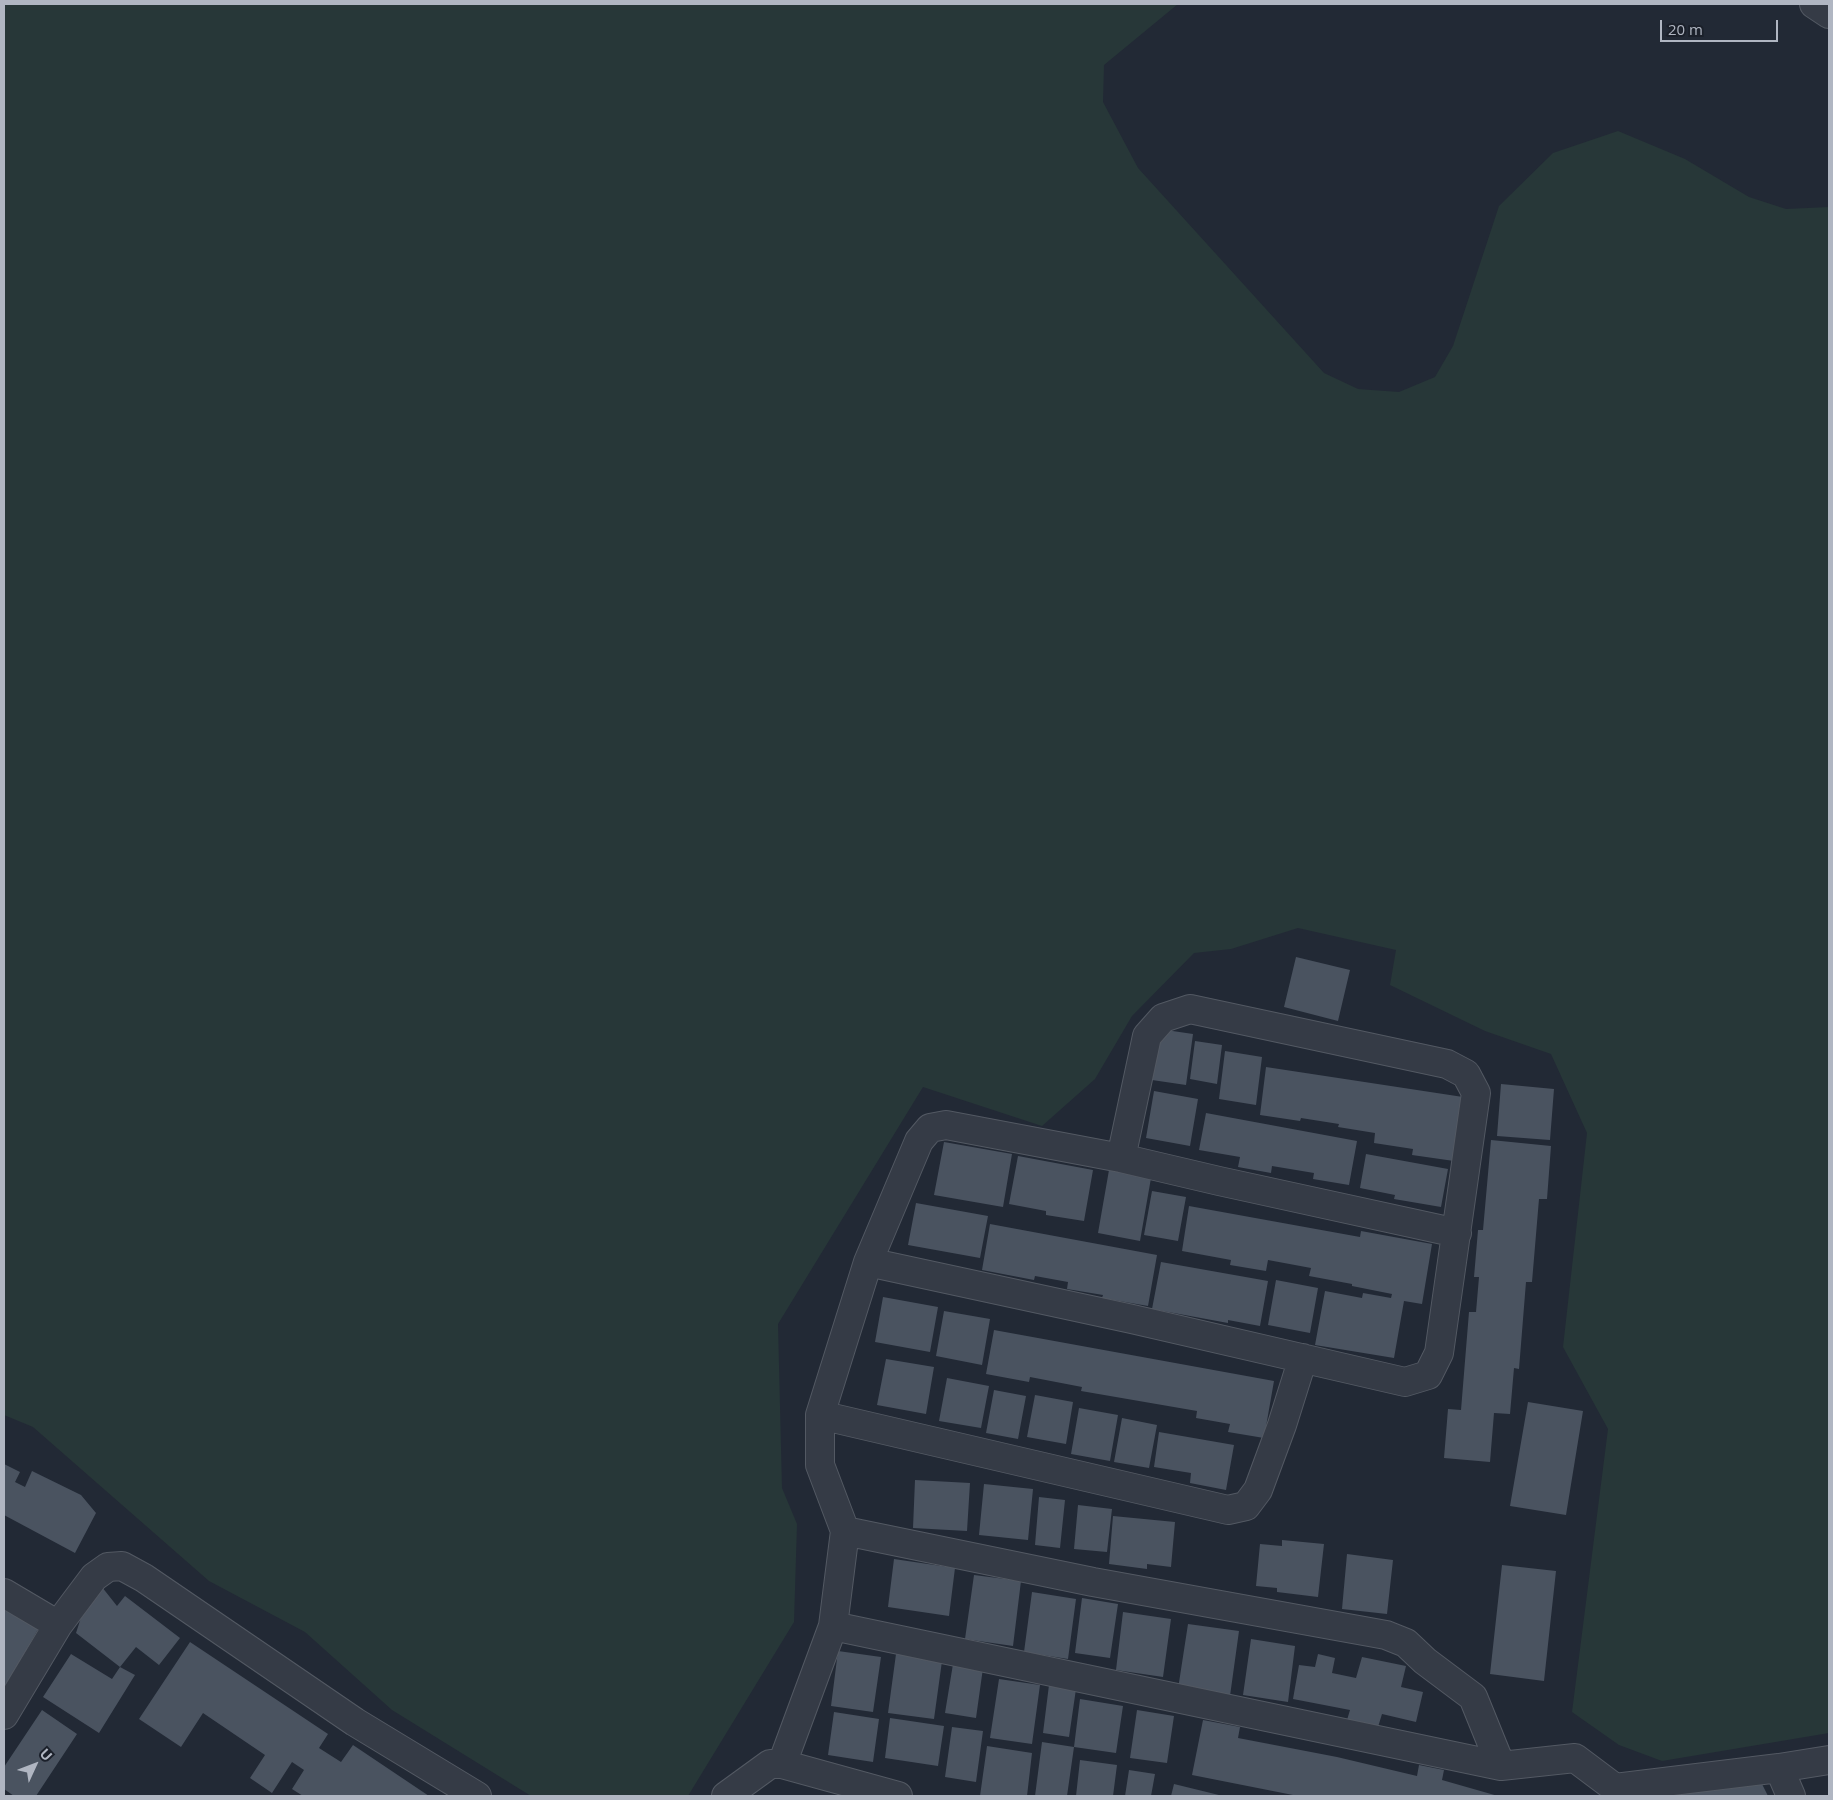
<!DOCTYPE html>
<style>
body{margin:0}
#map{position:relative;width:1833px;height:1800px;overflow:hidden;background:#222935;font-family:"Open Sans",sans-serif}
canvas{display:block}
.frame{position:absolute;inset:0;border:5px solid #b0b6c2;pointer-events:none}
.north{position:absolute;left:10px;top:1740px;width:50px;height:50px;-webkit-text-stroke:4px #1b202a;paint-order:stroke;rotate:47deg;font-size:14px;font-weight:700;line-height:20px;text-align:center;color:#b0b6c2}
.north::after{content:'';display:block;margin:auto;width:18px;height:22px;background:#b0b6c2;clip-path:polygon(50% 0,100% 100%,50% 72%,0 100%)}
.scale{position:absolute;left:1660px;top:20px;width:118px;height:22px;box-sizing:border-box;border:2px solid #b0b6c2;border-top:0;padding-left:6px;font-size:15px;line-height:18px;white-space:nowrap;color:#b0b6c2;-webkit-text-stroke:4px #1b202a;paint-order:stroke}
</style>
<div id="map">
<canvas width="1833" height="1800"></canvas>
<div class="frame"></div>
<div class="north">U</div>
<div class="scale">20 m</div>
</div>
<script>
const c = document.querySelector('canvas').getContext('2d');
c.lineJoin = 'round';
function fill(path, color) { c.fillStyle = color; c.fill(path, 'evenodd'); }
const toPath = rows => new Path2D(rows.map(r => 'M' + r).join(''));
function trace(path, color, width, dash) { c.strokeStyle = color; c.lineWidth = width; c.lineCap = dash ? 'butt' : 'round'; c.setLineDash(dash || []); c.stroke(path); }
const green = toPath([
 [4,4,1178,4,1104,65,1103,102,1138,168,1324,373,1358,389,1399,392,1435,377,1453,346,1499,206,1553,153,1618,131,1685,159,1749,197,1786,209,1829,207,1829,1733,1662,1761,1619,1745,1572,1712,1608,1429,1563,1347,1587,1133,1551,1054,1485,1031,1390,985,1396,950,1298,928,1231,949,1194,953,1132,1016,1095,1079,1042,1126,923,1087,778,1324,782,1488,797,1524,794,1622,688,1796,531,1796,392,1710,305,1632,209,1581,33,1427,4,1415]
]);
const building = toPath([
 [1296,957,1350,970,1338,1021,1284,1007],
 [1159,1029,1193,1034,1186,1085,1152,1080],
 [1195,1041,1222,1045,1217,1084,1190,1079],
 [1225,1051,1262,1057,1256,1105,1219,1099],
 [1266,1067,1463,1097,1454,1161,1412,1155,1413,1149,1374,1143,1375,1133,1338,1127,1339,1124,1301,1118,1300,1121,1260,1115],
 [1501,1084,1554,1089,1550,1140,1497,1136],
 [1154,1091,1198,1099,1190,1146,1146,1138],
 [1206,1113,1357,1141,1349,1185,1313,1179,1314,1173,1272,1166,1271,1173,1238,1167,1240,1157,1199,1150],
 [1491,1140,1551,1146,1547,1199,1539,1199,1532,1282,1526,1282,1519,1369,1514,1368,1510,1414,1494,1413,1490,1462,1444,1458,1448,1409,1461,1410,1469,1312,1476,1312,1479,1277,1474,1277,1478,1230,1483,1230],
 [944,1142,1012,1154,1003,1207,934,1195],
 [1366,1154,1448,1169,1441,1207,1394,1199,1395,1195,1360,1188],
 [1018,1156,1093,1170,1084,1221,1046,1215,1046,1211,1009,1204],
 [1109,1170,1151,1178,1140,1241,1098,1233],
 [1152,1191,1186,1197,1178,1241,1144,1235],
 [916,1203,988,1216,980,1258,908,1245],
 [1189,1206,1360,1237,1361,1231,1432,1244,1422,1304,1404,1301,1394,1358,1315,1345,1325,1291,1362,1298,1363,1293,1391,1298,1392,1294,1352,1286,1352,1284,1309,1276,1311,1268,1268,1260,1266,1271,1230,1265,1231,1260,1182,1251],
 [990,1224,1157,1255,1148,1306,1102,1298,1103,1295,1067,1289,1068,1282,1035,1276,1034,1280,982,1270],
 [1161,1262,1268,1281,1260,1326,1228,1320,1228,1323,1152,1309],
 [1276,1280,1318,1288,1310,1333,1268,1325],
 [883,1297,938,1307,930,1352,875,1342],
 [944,1311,990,1319,982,1365,936,1356],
 [994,1330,1274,1381,1264,1438,1228,1432,1230,1424,1196,1418,1197,1411,1081,1391,1082,1387,1030,1377,1029,1382,986,1374],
 [886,1359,934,1367,926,1414,877,1405],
 [947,1378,989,1386,981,1428,939,1421],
 [994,1390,1026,1396,1018,1439,986,1433],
 [1035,1395,1073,1402,1066,1444,1027,1437],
 [1528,1402,1583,1411,1566,1515,1510,1506],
 [1079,1408,1118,1415,1110,1461,1071,1454],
 [1122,1418,1157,1425,1149,1468,1114,1462],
 [1159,1432,1234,1445,1226,1490,1190,1483,1191,1473,1154,1467],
 [4,1464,20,1472,15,1482,25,1487,32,1471,81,1495,96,1513,75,1553,4,1515],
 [915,1480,970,1483,967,1531,913,1528],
 [984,1484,1033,1489,1028,1540,979,1535],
 [1039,1497,1065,1500,1060,1548,1035,1545],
 [1078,1505,1112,1509,1107,1552,1074,1549],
 [1113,1516,1175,1522,1171,1567,1147,1564,1147,1569,1109,1564],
 [1282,1540,1324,1544,1318,1597,1277,1592,1277,1588,1256,1586,1260,1544,1282,1546],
 [1347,1554,1393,1560,1387,1614,1342,1609],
 [894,1559,955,1568,949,1616,888,1607],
 [1502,1565,1556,1571,1544,1681,1490,1674],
 [974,1575,1021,1581,1013,1646,965,1639],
 [94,1577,117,1606,125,1596,180,1638,159,1665,136,1647,120,1667,76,1633],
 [1032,1592,1076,1599,1068,1659,1024,1652],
 [1082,1598,1118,1604,1110,1658,1075,1653],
 [4,1602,42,1622,4,1690],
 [1123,1612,1171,1619,1163,1677,1116,1670],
 [1188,1624,1239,1631,1230,1696,1178,1689],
 [1251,1639,1295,1646,1288,1702,1243,1695],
 [190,1642,328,1734,319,1748,341,1762,353,1745,429,1796,303,1796,292,1789,304,1770,292,1762,272,1793,250,1778,265,1755,203,1713,181,1747,139,1719],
 [838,1651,881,1657,873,1712,831,1706],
 [71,1654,112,1679,120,1667,135,1675,99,1733,43,1697],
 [896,1654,942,1661,934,1719,888,1713],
 [1318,1654,1335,1658,1332,1673,1356,1678,1362,1657,1406,1666,1401,1687,1423,1692,1416,1722,1382,1714,1378,1727,1347,1720,1350,1710,1293,1699,1299,1665,1315,1667],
 [953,1664,983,1668,976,1718,945,1713],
 [999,1679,1040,1685,1032,1744,990,1738],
 [1049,1685,1076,1689,1069,1737,1043,1733],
 [1080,1699,1123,1706,1116,1753,1074,1747,1067,1796,1035,1796,1042,1742,1074,1747],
 [42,1710,77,1734,36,1796,14,1796,4,1789,4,1767],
 [1137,1710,1174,1716,1167,1763,1130,1758],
 [834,1712,879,1719,873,1762,828,1755],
 [890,1718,944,1726,938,1766,885,1758],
 [1203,1720,1240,1727,1238,1738,1337,1757,1417,1776,1419,1765,1444,1770,1442,1780,1498,1796,1298,1796,1192,1775],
 [952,1727,983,1731,976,1782,945,1777],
 [987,1746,1032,1753,1027,1796,980,1796],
 [1080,1760,1117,1765,1113,1796,1076,1796],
 [1129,1770,1155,1774,1151,1796,1125,1796],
 [1759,1778,1768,1796,1648,1796],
 [1174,1784,1223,1796,1171,1796]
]);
const minor = toPath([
 [1814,4,1829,14],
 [868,1262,1132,1319,1405,1382,1428,1375,1439,1353,1476,1093,1466,1074,1447,1064,1190,1009,1163,1018,1147,1036,1121,1158],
 [820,1415,1228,1510,1246,1506,1258,1490,1282,1425,1303,1358],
 [845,1531,1093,1582,1386,1635,1406,1643,1425,1661,1473,1697,1501,1766],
 [4,1593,58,1625],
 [833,1626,1501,1766,1575,1758,1615,1788,1620,1796],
 [4,1715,58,1625,94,1577,108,1567,122,1566,144,1578,355,1722,477,1796],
 [782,1764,833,1626,845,1531,820,1465,820,1415,868,1262,919,1141,930,1128,946,1125,1121,1158,1219,1181,1457,1233],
 [1779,1768,1791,1796],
 [1615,1788,1779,1768,1829,1760],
 [726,1796,770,1764,782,1764,898,1796]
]);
fill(green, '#273738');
fill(building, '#4a5360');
trace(minor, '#535963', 30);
trace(minor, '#353b46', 28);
</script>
